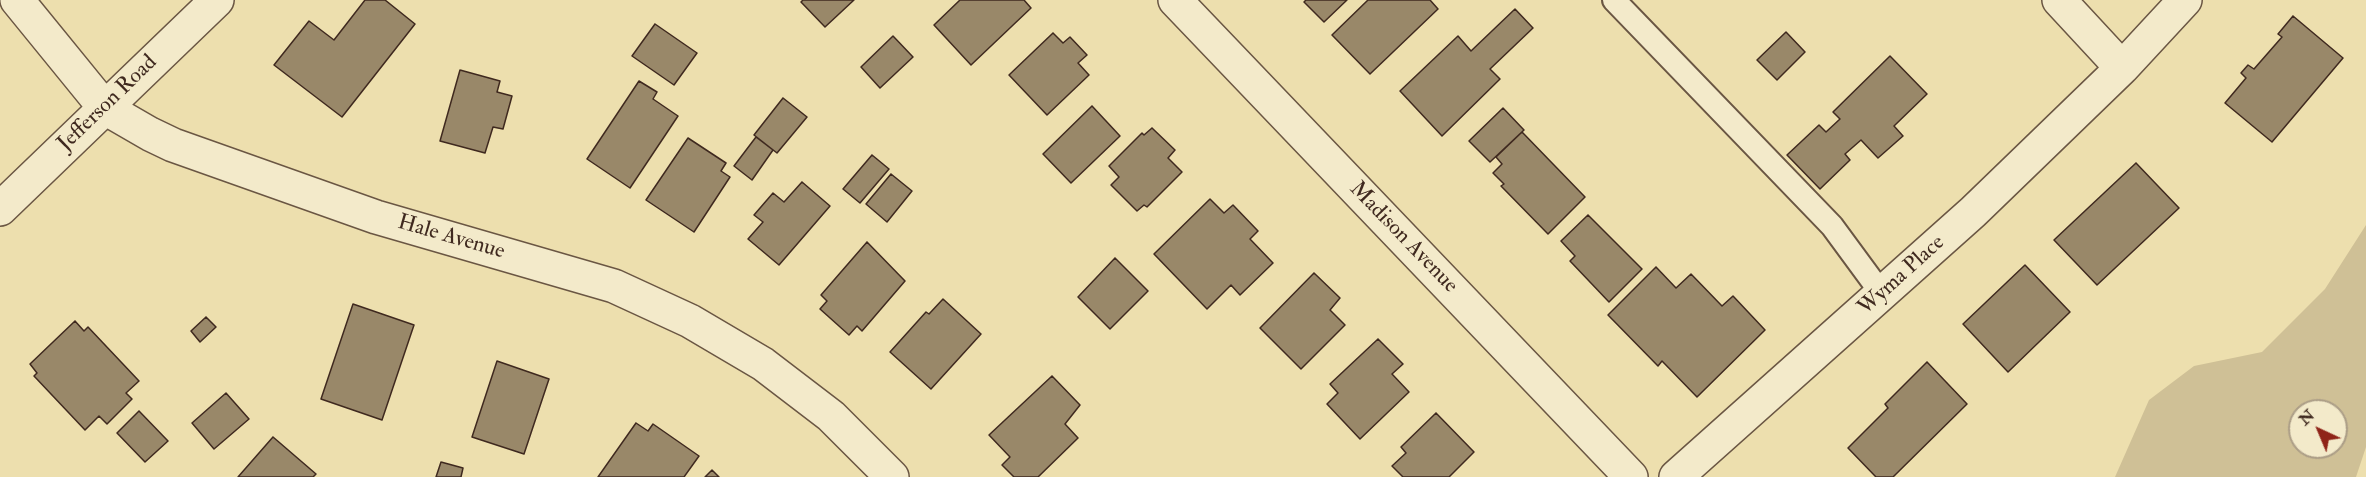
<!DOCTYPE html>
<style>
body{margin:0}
#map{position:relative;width:2366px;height:477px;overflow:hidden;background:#eddfae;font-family:"IM FELL Double Pica",serif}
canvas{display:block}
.north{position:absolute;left:2288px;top:399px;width:60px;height:60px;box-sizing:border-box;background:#f3eaca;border:2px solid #ab9d86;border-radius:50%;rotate:316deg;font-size:16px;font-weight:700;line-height:24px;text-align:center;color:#3f291f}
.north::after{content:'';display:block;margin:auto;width:21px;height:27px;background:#8f2418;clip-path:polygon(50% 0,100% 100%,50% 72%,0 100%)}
</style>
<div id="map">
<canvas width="2366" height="477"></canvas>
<div class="north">N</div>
</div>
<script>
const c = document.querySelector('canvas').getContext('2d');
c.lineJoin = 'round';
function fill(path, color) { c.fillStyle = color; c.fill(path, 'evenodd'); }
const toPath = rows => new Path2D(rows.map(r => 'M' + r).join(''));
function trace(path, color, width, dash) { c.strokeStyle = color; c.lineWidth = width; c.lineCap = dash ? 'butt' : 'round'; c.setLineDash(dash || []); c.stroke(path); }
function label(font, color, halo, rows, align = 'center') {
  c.font = font + ' "IM FELL Double Pica",serif'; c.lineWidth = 6; c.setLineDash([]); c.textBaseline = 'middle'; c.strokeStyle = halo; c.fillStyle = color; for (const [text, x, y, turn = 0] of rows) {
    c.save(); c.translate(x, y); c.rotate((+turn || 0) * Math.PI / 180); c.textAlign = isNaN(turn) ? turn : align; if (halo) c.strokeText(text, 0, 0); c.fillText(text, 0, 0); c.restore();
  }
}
const green = toPath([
 [2366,225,2366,447,2356,477,2115,477,2149,400,2194,366,2262,352,2325,289],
 [2300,411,2336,411,2336,447,2300,447]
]);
const building = toPath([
 [365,0,385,0,415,24,342,117,274,65,309,21,334,40,365,0],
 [803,0,854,0,825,27,801,2,803,0],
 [960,0,1024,0,1031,8,971,65,934,25,960,0],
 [1306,0,1347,0,1324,22,1304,2,1306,0],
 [1368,0,1430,0,1438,9,1370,74,1332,35,1368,0],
 [1515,9,1533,28,1490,69,1500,79,1442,136,1400,91,1458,36,1471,51,1515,9],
 [2293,16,2343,58,2272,142,2225,103,2246,78,2241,73,2248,65,2254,69,2282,37,2278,34,2293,16],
 [655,24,697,53,674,85,632,56,655,24],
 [1786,32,1805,52,1777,80,1757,60,1786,32],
 [1053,33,1063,43,1070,37,1087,55,1078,63,1089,75,1047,115,1009,75,1053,33],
 [893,36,913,57,880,88,861,67,893,36],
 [1890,56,1927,94,1894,126,1903,136,1878,158,1861,140,1845,154,1850,160,1820,189,1787,155,1819,125,1826,132,1840,119,1833,112,1890,56],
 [460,70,500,81,497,92,512,96,503,129,493,127,485,153,440,141,460,70],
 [639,81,657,92,653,99,678,116,630,188,587,159,639,81],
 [783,98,807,117,777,153,754,135,783,98],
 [1092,106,1120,136,1071,183,1043,154,1092,106],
 [1503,108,1524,130,1490,162,1469,141,1503,108],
 [1152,128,1175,150,1168,158,1182,172,1147,207,1144,205,1137,211,1111,185,1119,177,1109,166,1142,133,1144,135,1152,128],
 [1522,132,1585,197,1548,234,1501,186,1504,184,1493,173,1502,164,1496,157,1522,132],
 [756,137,773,150,752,180,734,166,756,137],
 [688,138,726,163,721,171,730,177,694,232,646,200,688,138],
 [872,155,889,169,860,203,843,189,872,155],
 [2136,163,2179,208,2097,285,2054,240,2136,163],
 [891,174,912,191,887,222,866,204,891,174],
 [802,182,830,206,779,265,748,239,763,222,754,215,773,193,784,202,802,182],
 [1210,199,1224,213,1233,205,1258,231,1250,239,1273,263,1240,295,1231,285,1207,309,1154,254,1210,199],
 [1588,215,1642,269,1609,302,1570,261,1575,256,1561,241,1588,215],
 [867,242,905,281,862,331,857,326,849,335,820,309,827,301,821,295,867,242],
 [1115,258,1148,291,1110,329,1078,297,1115,258],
 [2025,265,2070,312,2008,372,1963,324,2025,265],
 [1656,267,1676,288,1691,274,1722,306,1733,296,1765,330,1697,397,1662,361,1658,366,1608,315,1656,267],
 [1314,273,1340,298,1330,310,1345,325,1301,369,1260,328,1314,273],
 [943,299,981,334,931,389,890,352,926,312,929,314,943,299],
 [353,304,414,325,382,420,321,399,353,304],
 [206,317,216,327,200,342,191,331,206,317],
 [75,321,84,331,88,327,139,381,126,393,132,399,107,424,99,416,85,430,34,376,37,373,30,364,75,321],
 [1378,339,1403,364,1392,374,1409,392,1360,439,1327,404,1338,393,1330,384,1378,339],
 [497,361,549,379,524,454,472,437,497,361],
 [1927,362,1967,404,1893,477,1876,477,1848,448,1888,408,1885,404,1927,362],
 [1052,376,1080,405,1065,424,1078,438,1038,477,1014,477,1002,465,1010,457,989,435,1052,376],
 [226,393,249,419,214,449,192,423,226,393],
 [139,411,168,441,145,462,117,433,139,411],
 [1436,413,1474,452,1449,477,1403,477,1392,466,1406,453,1401,447,1436,413],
 [636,423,648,431,653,424,699,456,684,477,598,477,636,423],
 [273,437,316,474,313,477,238,477,273,437],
 [441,462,463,468,461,477,436,477,441,462],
 [712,470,719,477,705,477,712,470]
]);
const service = toPath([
 [1614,0,1832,226,1882,294]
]);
const minor = toPath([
 [17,0,105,108,150,134,173,145,376,217,614,286,690,321,763,364,831,416,892,477],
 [1175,0,1631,477],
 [2059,0,2122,68],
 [0,209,217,0],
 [1676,477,1973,212,2122,68,2185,0]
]);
const streetNames = [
 ["Jefferson Road",108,104,-44],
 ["Hale Avenue",451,238,16],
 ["Madison Avenue",1403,238,46],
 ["Wyma Place",1902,276,-42]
];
fill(green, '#cfc096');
fill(building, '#998869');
trace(building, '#3f291f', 1.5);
trace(service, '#6a5643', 26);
trace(minor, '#6a5643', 36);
trace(service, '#f3eaca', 22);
trace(minor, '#f3eaca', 33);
label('22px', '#3f291f', '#f3eaca', streetNames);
</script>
